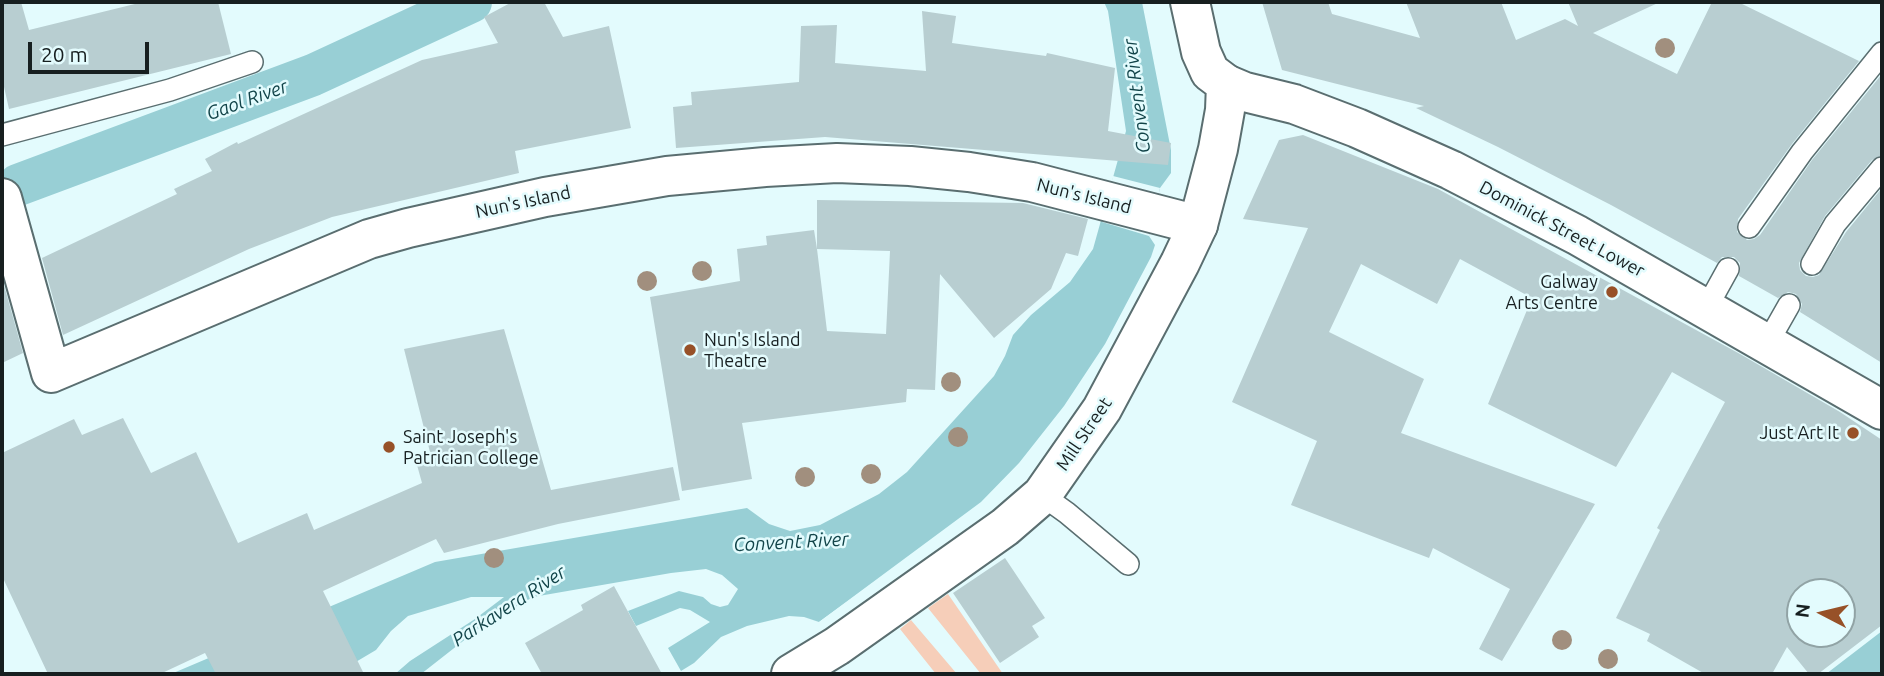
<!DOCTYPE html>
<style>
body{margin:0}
#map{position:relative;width:1884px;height:676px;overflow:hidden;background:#e3fbfd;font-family:Ubuntu,sans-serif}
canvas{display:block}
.frame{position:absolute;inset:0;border:4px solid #171f20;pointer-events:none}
.north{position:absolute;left:1786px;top:578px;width:70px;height:70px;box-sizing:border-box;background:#e3fbfd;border:2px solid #91a3a5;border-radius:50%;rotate:277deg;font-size:19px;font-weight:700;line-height:28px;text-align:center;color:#171f20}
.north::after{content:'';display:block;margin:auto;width:24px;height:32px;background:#975128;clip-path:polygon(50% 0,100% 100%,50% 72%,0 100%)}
.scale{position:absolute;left:28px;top:42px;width:121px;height:32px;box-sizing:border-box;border:4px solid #171f20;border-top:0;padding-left:9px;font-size:21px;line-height:24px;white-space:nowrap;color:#171f20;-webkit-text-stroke:5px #e3fbfd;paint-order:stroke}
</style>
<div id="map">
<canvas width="1884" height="676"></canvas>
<div class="frame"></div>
<div class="north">N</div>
<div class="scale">20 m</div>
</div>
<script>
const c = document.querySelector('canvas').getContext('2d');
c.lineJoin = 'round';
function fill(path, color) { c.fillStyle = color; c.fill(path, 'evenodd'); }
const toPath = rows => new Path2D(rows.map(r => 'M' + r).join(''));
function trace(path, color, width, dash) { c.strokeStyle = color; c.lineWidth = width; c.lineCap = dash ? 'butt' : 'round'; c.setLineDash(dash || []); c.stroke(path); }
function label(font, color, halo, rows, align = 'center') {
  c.font = font + ' Ubuntu,sans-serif'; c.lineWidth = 5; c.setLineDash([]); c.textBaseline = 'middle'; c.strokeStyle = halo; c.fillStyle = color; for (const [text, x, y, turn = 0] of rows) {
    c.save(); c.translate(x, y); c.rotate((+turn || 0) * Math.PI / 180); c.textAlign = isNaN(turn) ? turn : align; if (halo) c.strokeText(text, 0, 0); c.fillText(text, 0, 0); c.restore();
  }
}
const green = toPath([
 [948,594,1003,674,981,674,928,608],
 [911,620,957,674,936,674,900,629]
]);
const water = toPath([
 [1104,2,1142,2,1171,150,1171,173,1160,188,1149,236,1155,245,1151,257,1105,344,1064,406,1019,463,981,502,819,622,804,617,789,616,747,626,721,637,694,663,681,671,668,648,710,622,690,610,680,608,636,626,628,611,679,591,703,597,711,604,720,607,728,605,738,589,722,575,706,569,671,573,533,597,481,627,421,674,395,674,410,661,475,619,504,597,471,597,408,616,391,631,376,650,349,666,326,674,171,674,435,562,747,508,769,524,790,531,820,525,879,494,907,472,994,376,1005,356,1013,335,1031,315,1070,282,1093,249,1126,131,1108,11],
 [1882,631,1882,674,1826,674]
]);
const pier = toPath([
 [1113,176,1160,188,1149,236,1102,222],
 [935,538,937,541,821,625,819,622]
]);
const canal = toPath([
 [18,185,313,75,471,2]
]);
const building = toPath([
 [2,2,21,2,29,30,143,2,218,2,231,54,9,109,2,78],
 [512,2,544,2,563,37,609,26,631,128,515,151,519,173,332,217,249,249,63,335,42,258,177,194,174,189,212,171,205,159,237,142,238,144,422,60,498,43,484,17],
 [1262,2,1328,2,1332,14,1420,38,1406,2,1501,2,1516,40,1565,19,1578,26,1568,2,1660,2,1593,33,1677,74,1712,2,1738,2,1859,61,1792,144,1738,219,1737,232,1747,240,1754,239,1760,235,1812,160,1882,74,1882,155,1872,160,1825,216,1799,263,1800,270,1806,276,1813,277,1819,275,1846,232,1882,188,1882,363,1800,312,1802,304,1796,294,1788,292,1778,298,1739,276,1740,263,1734,257,1722,257,1717,263,1611,205,1498,147,1416,108,1424,106,1282,70],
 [922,11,956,16,952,43,1046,56,1047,53,1115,68,1108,131,1171,143,1168,165,825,137,676,148,673,107,692,105,691,92,799,82,801,26,837,25,835,63,926,71],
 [1303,135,1438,189,1740,354,1840,412,1882,440,1882,625,1818,674,1809,674,1787,647,1772,674,1705,674,1647,641,1650,634,1616,618,1660,530,1657,528,1725,402,1672,372,1616,467,1488,404,1532,298,1460,259,1437,304,1361,264,1329,332,1424,379,1401,433,1595,504,1502,661,1479,649,1510,589,1433,548,1429,558,1291,505,1317,441,1232,402,1308,228,1243,219,1279,140],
 [1800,592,1842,592,1842,634,1800,634],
 [817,200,1023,203,1088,219,1078,256,1066,253,1051,289,994,338,940,274,935,390,907,389,906,402,742,423,752,479,682,491,650,297,740,281,737,249,767,245,766,236,814,230,817,249],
 [817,249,890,251,886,334,827,331],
 [2,278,23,353,2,363],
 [504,329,551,490,673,467,680,500,558,524,444,553,436,539,323,591,364,674,216,674,205,653,160,674,48,674,2,576,2,453,74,419,82,435,123,418,151,473,196,452,238,543,307,513,314,530,422,483,417,465,432,460,404,349],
 [1005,558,1045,618,1032,626,1039,637,1000,663,953,593],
 [614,586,662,674,542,674,525,643,583,610,581,605]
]);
const service = toPath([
 [2,135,170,90,252,62],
 [1749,227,1802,152,1882,53],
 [1812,264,1835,224,1882,168],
 [1707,307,1728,269],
 [1768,342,1789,305],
 [1042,495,1067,513,1128,564]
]);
const minor = toPath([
 [1226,84,1245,92,1294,104,1357,128,1451,170,1577,235,1882,410],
 [2,198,51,373,369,239,408,228,545,197,667,176,765,167,837,163,910,166,969,172,1032,182,1198,225]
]);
const tertiary = toPath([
 [791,674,837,646,1005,527,1042,495,1102,409,1180,263,1198,225,1218,149,1225,110,1226,84,1210,72,1201,52,1190,2]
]);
const trees = [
 [1665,48],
 [702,271],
 [647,281],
 [951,382],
 [958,437],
 [871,474],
 [805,477],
 [494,558],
 [1562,640],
 [1608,659]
];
const markers = [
 [1612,292,7,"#975128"],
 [690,350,7,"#975128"],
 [1853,433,7,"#975128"],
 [389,447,7,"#975128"]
];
const streetNames = [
 ["Nun's Island",1084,196,14],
 ["Nun's Island",523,202,-12],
 ["Dominick Street Lower",1562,229,28],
 ["Mill Street",1084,434,-56]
];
const poiNames = [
 ["Galway",1598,282],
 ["Arts Centre",1598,303],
 ["Nun's Island",704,340,"left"],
 ["Theatre",704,361,"left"],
 ["Just Art It",1839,433],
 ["Saint Joseph's",403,437,"left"],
 ["Patrician College",403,458,"left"]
];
const waterNames = [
 ["Convent River",1137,96,-97],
 ["Gaol River",247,100,-20],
 ["Convent River",791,542,-3],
 ["Parkavera River",509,606,-33]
];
fill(green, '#f6ceb9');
fill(water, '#98cfd5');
fill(pier, '#e3fbfd');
trace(canal, '#98cfd5', 42);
fill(building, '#b8ced1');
trace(service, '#5a6e70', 24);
trace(minor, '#5a6e70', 42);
trace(tertiary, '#5a6e70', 42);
trace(service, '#fff', 21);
trace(minor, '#fff', 38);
trace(tertiary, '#fff', 38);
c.fillStyle = '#a18f7e';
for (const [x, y] of trees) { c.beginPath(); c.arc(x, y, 10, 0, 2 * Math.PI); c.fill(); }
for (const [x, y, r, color] of markers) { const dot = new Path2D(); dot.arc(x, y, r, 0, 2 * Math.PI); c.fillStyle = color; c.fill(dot); trace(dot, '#e3fbfd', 2.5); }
label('18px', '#171f20', '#e3fbfd', streetNames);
label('18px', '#171f20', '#e3fbfd', poiNames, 'right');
label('italic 19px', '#124449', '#e3fbfd', waterNames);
</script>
